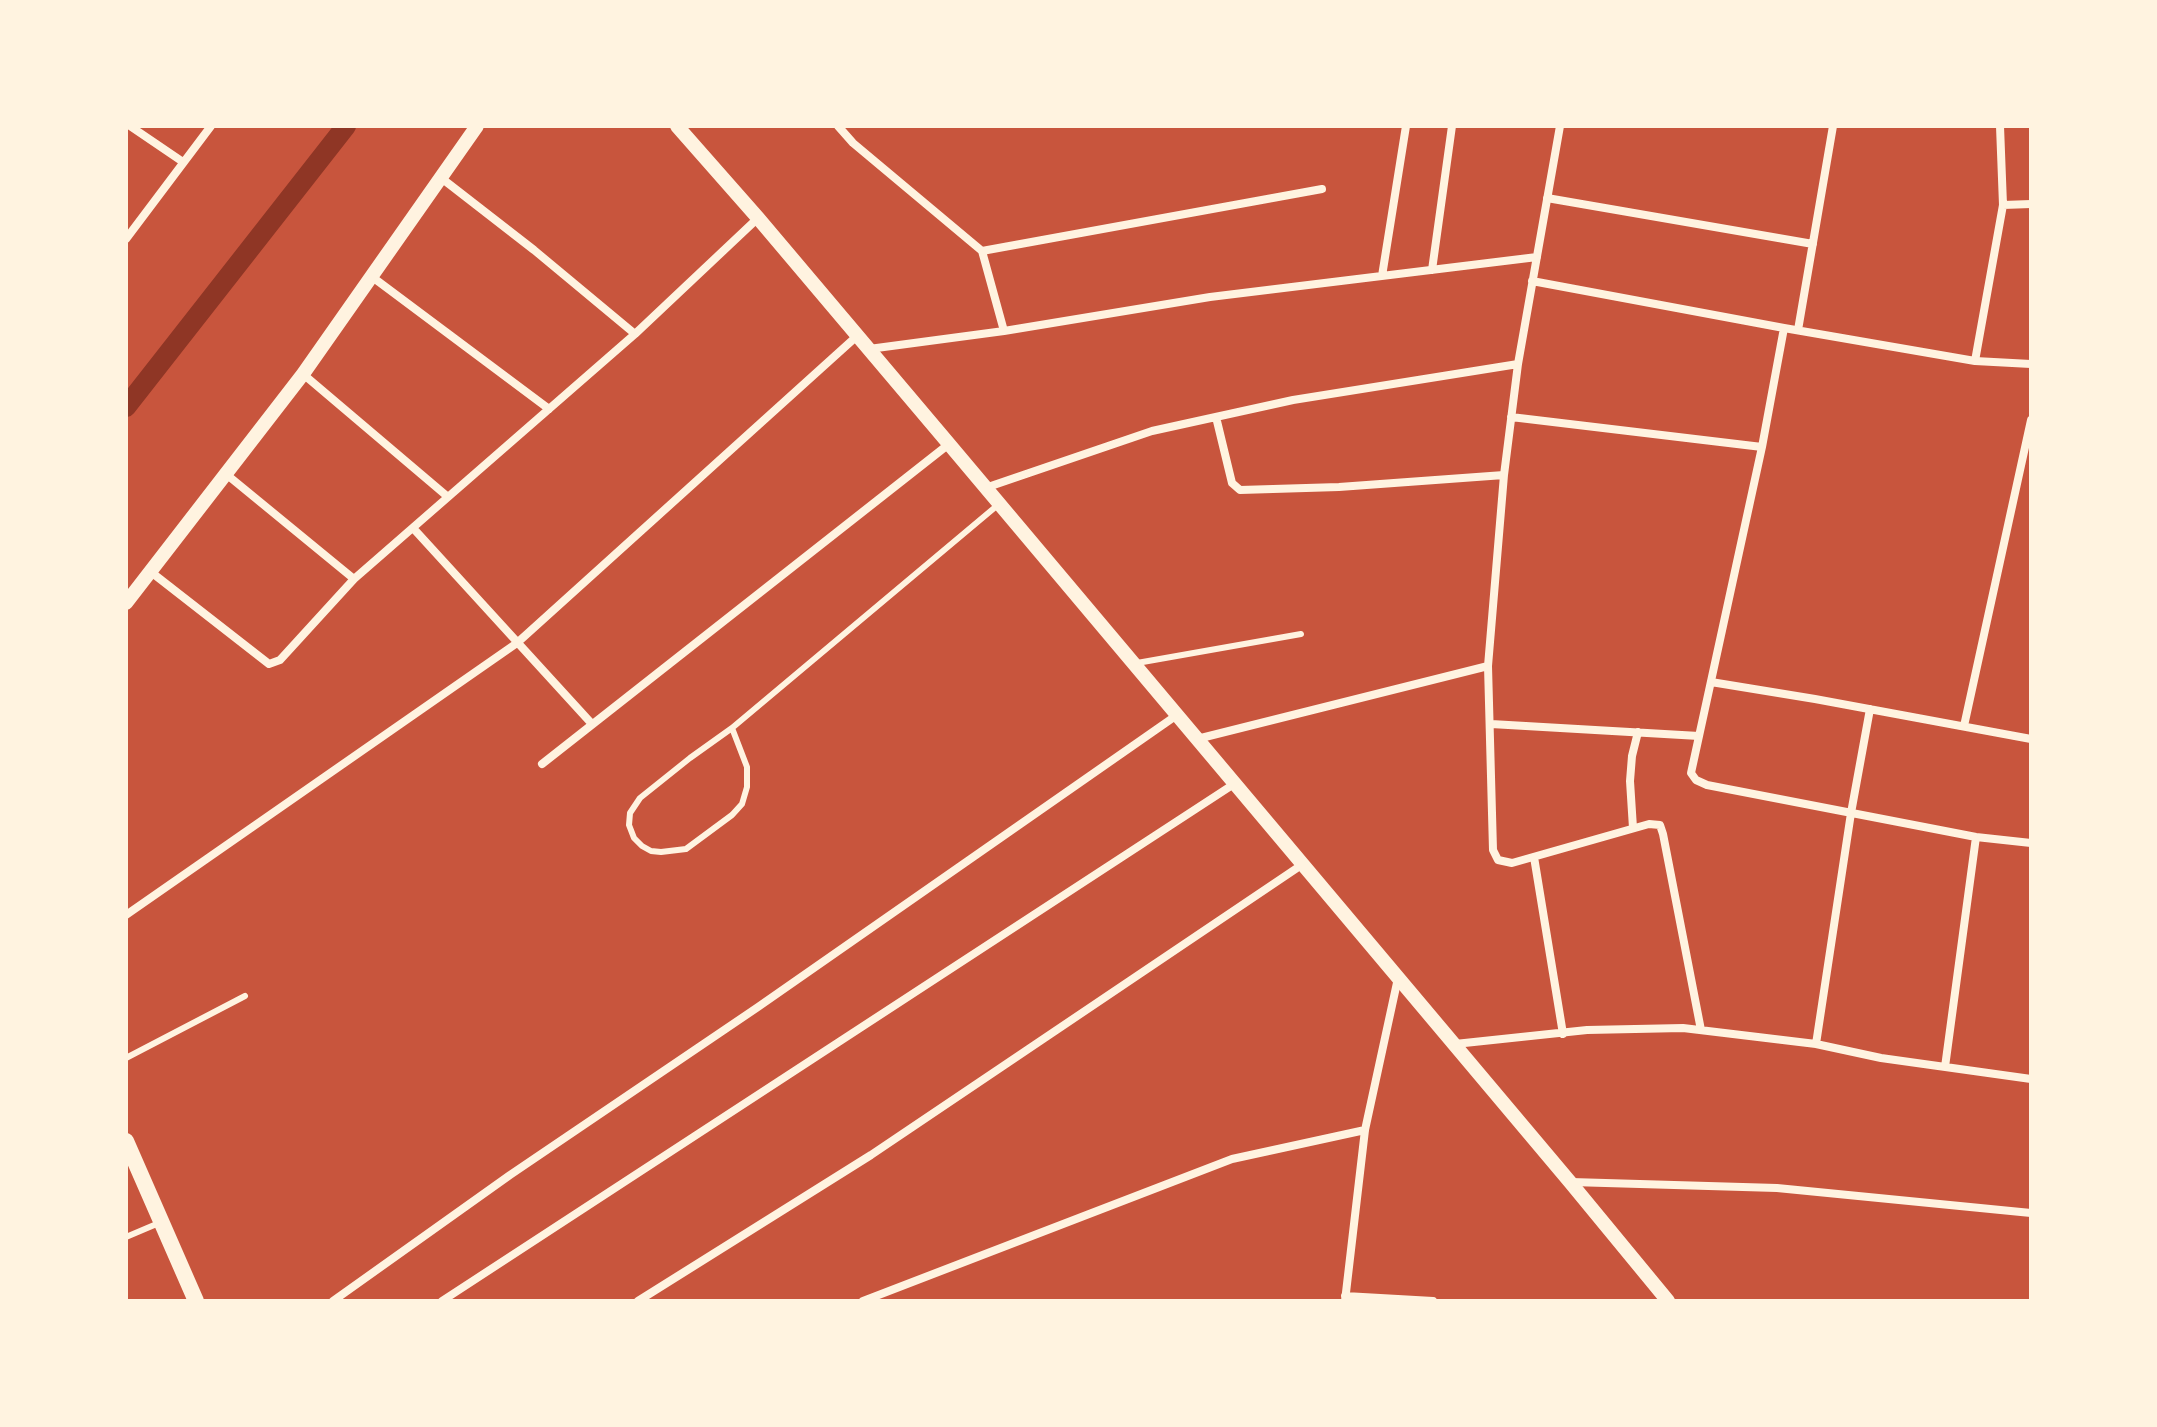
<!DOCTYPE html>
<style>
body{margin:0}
#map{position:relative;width:2157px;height:1427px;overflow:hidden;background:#c8553d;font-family:"Noto Sans",sans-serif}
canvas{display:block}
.frame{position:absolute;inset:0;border:128px solid #fff3e0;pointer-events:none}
</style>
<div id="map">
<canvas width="2157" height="1427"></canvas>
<div class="frame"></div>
</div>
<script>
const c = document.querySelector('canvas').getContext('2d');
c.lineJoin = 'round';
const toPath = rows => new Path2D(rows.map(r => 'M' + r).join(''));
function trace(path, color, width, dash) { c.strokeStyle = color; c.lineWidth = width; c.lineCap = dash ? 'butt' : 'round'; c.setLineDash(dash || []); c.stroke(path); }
const canal = toPath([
 [126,407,346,126]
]);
const service = toPath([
 [1137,663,1301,634],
 [732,728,747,767,747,787,742,804,732,815,686,849,661,852,651,851,642,846,634,838,629,825,630,813,640,798,690,758,732,728,999,504],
 [126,1058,245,996],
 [126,1237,159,1223]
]);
const minor = toPath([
 [130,126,183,162],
 [838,126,853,143,982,251,1322,189],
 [1560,126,1518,364,1504,475,1488,666,1493,850,1498,860,1512,863,1649,824,1660,825,1663,834,1701,1030],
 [440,177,534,250,635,334],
 [1547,198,1813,244],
 [2003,205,2031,204],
 [126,239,211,126],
 [982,251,1004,331],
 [1432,270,1452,126],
 [371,276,549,409],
 [1382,276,1406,126],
 [1532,281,1784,328,1975,361,2031,364],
 [1798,330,1833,126],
 [869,349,1004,331,1210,297,1537,257],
 [1975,361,2003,205,2000,126],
 [303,374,448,497],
 [1216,417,1232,483,1240,490,1339,487,1504,475],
 [1511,417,1762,447,1784,328],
 [1762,447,1691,773,1696,780,1707,785,1976,837,2031,843],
 [226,474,354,579],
 [985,488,1152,431,1293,400,1518,364],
 [413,528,592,724],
 [151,572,269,664,280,660,354,579,635,334,758,218],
 [1711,682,1815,699,2031,739],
 [1491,724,1699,736],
 [1964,726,2031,420],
 [1197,739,1488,666],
 [542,764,949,444],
 [1633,828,1630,781,1632,756,1638,732],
 [1534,857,1563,1034],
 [126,915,517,643,857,336],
 [1455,1044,1587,1030,1683,1028,1816,1044,1881,1058,2031,1079],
 [1816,1044,1851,813,1870,709],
 [1945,1067,1976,837],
 [1571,1182,1777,1188,2031,1213],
 [1345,1296,1433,1301],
 [333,1301,510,1175,758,1007,1177,715],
 [442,1301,1234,784],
 [638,1301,871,1155,1303,864],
 [863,1301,1232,1159,1365,1130],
 [1345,1301,1365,1130,1398,978]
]);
const tertiary = toPath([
 [677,126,758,218,949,444,1570,1182,1668,1301],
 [126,603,303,374,477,126]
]);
const secondary = toPath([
 [126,1141,196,1301]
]);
trace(canal, '#8f3625', 20);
trace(service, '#fff3e0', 6);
trace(minor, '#fff3e0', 8);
trace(tertiary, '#fff3e0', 14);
trace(secondary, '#fff3e0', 16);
</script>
